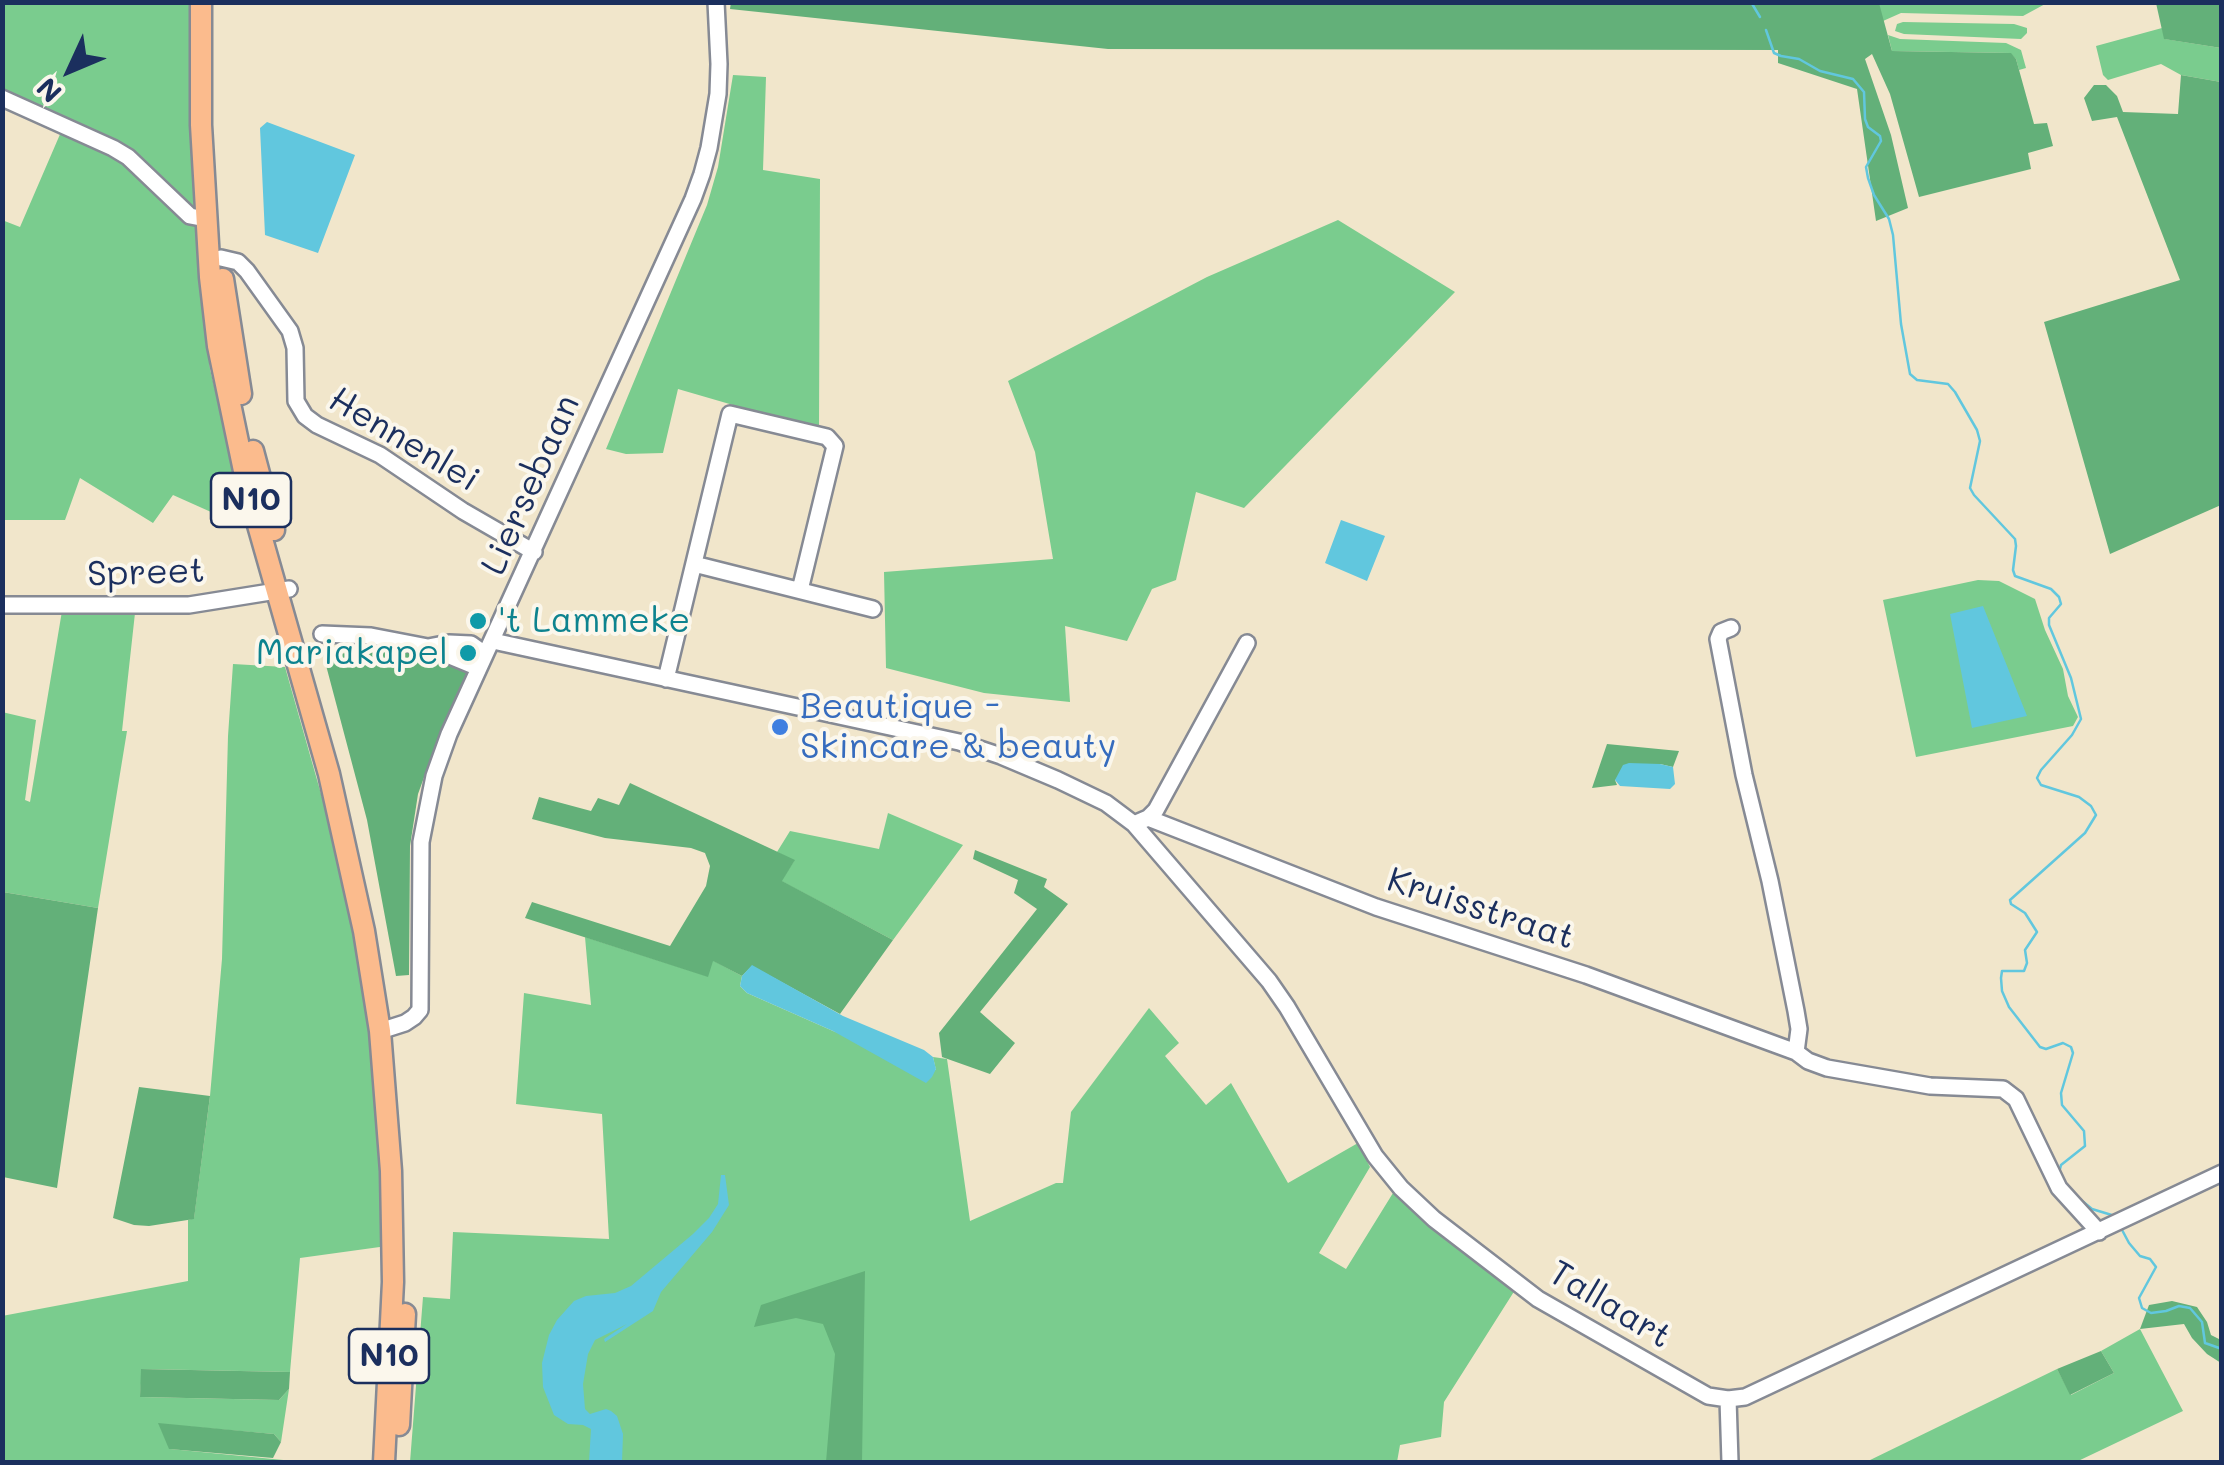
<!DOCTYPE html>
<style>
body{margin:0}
#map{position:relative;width:2224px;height:1465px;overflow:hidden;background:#f1e6cb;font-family:Mali,sans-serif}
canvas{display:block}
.frame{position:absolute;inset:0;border:5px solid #1b2f5e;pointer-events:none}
.north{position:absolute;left:20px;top:20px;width:100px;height:100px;-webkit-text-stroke:8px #fbf7ec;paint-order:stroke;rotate:226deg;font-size:28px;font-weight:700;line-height:40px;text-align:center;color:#1b2f5e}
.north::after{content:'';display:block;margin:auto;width:35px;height:45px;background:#1b2f5e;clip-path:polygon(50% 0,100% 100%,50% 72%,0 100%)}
</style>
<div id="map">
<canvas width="2224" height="1465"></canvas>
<div class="frame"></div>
<div class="north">N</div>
</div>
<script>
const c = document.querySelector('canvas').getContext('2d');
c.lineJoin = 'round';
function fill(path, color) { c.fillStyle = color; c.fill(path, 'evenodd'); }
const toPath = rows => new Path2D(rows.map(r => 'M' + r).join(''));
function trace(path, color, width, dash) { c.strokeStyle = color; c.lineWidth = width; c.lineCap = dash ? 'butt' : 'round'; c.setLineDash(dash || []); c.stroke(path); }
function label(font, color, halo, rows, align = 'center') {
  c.font = font + ' Mali,sans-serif'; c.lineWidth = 8; c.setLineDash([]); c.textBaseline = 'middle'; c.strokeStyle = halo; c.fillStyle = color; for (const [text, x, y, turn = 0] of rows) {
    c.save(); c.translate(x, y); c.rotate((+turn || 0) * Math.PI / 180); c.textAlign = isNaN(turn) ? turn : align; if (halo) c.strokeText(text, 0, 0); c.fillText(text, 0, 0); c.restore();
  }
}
const green = toPath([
 [3,3,194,3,194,212,157,179,3,93],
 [1878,3,2047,3,2023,16,1901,13,1883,21],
 [1903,22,2014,24,2027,28,2027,33,2021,39,1904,34,1895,31,1897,24],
 [2162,28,2165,39,2221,48,2221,82,2181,75,2161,64,2108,80,2103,75,2096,46],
 [1888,35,1900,39,2006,43,2021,50,2026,68,2019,70,2016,59,2010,53,1892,51],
 [733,75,766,77,763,170,820,179,819,430,678,389,663,453,626,454,606,449,707,205,718,167],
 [61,132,110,152,196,223,210,369,249,529,173,495,153,523,80,478,65,520,3,520,2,220,20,227],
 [1338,220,1455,292,1244,508,1196,492,1176,580,1152,589,1127,641,1065,626,1070,702,984,693,886,668,884,572,1053,559,1035,452,1008,381,1207,277],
 [1978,580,1999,581,2035,599,2045,630,2063,669,2068,696,2078,717,2073,726,1916,757,1883,600],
 [62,611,135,613,122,731,127,731,98,908,3,892,2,712,36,720,25,800,30,802],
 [233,664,285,667,329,822,365,993,387,1246,300,1258,290,1372,142,1369,140,1397,279,1400,289,1389,281,1442,274,1434,159,1424,170,1449,304,1462,3,1462,2,1316,188,1281,188,1220,194,1218,210,1096,222,959,228,736],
 [888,813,963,845,893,940,781,881,794,861,777,852,790,831,879,849],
 [585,937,707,976,712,960,742,976,740,986,747,993,833,1031,936,1070,933,1057,947,1059,970,1221,1056,1183,1063,1183,1071,1112,1149,1008,1179,1043,1165,1056,1206,1105,1231,1083,1288,1183,1358,1143,1370,1167,1319,1253,1346,1269,1393,1193,1515,1290,1444,1402,1441,1437,1400,1445,1397,1462,410,1462,423,1297,450,1299,453,1232,609,1239,602,1114,516,1104,524,993,591,1005],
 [2140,1329,2183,1411,2076,1462,1866,1462,2057,1369,2071,1395,2114,1373,2101,1351]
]);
const forest = toPath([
 [731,2,1879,3,1892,51,2011,53,2016,59,2034,124,2047,123,2053,146,2028,153,2031,169,1919,197,1890,94,1872,54,1865,59,1891,135,1908,208,1876,221,1857,89,1778,63,1778,50,1108,49,730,9],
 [2156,3,2221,3,2221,48,2164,39],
 [2181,75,2221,82,2221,505,2110,554,2044,322,2180,280,2117,117,2092,121,2084,98,2094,85,2106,85,2117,96,2123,112,2178,114],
 [424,651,471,670,435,747,418,794,410,846,409,975,396,976,367,820,323,654],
 [1607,744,1679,751,1673,767,1660,764,1615,780,1617,785,1592,788],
 [630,783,795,860,782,881,893,940,840,1014,752,966,742,976,713,961,708,977,525,918,532,902,670,946,706,886,710,866,705,853,691,848,605,838,532,819,539,797,591,811,598,798,619,805],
 [975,850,1047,879,1044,887,1068,904,980,1012,1015,1043,990,1074,942,1057,939,1033,1037,909,1014,893,1018,880,973,859],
 [3,892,98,908,57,1188,3,1177],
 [139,1087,210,1096,194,1219,149,1226,134,1225,113,1218],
 [865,1271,862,1462,826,1462,835,1354,823,1324,796,1318,754,1327,761,1305],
 [2172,1301,2197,1307,2207,1322,2211,1335,2221,1340,2221,1363,2207,1354,2192,1338,2184,1324,2140,1329,2149,1305],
 [2101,1351,2114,1373,2070,1395,2057,1369],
 [141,1369,290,1372,289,1389,279,1400,140,1397],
 [158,1423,274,1434,281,1442,273,1458,169,1449]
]);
const water = toPath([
 [267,122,355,155,318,253,265,235,260,128],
 [1341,520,1385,536,1367,581,1325,563],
 [1983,606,2027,716,1972,728,1950,614],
 [1629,763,1660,764,1673,767,1675,784,1670,789,1620,786,1615,780,1623,765],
 [752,965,843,1016,924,1050,933,1057,936,1069,932,1077,926,1083,833,1031,747,993,740,986,742,976],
 [721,1175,725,1175,729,1205,712,1232,661,1292,653,1311,605,1342,604,1339,627,1324,595,1340,588,1354,583,1384,585,1409,590,1414,606,1409,611,1411,617,1416,623,1434,622,1462,589,1462,591,1429,583,1425,568,1424,554,1415,543,1387,542,1363,549,1335,557,1320,574,1301,586,1296,615,1293,631,1286,693,1234,709,1218,718,1204]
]);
const stream = toPath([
 [1751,2,1760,17],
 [1766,30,1774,53,1781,56,1799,59,1820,71,1853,79,1864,92,1865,119,1868,127,1880,136,1881,141,1866,167,1868,178,1874,195,1889,219,1893,235,1901,324,1910,374,1917,380,1948,384,1955,392,1977,430,1980,441,1970,488,1974,495,2015,539,2016,546,2013,570,2015,576,2051,589,2059,597,2061,604,2049,618,2049,625,2071,678,2081,719,2072,735,2041,770,2037,778,2041,785,2079,797,2091,806,2096,815,2085,833,2010,900,2011,904,2025,913,2037,932,2025,950,2027,963,2024,971,2002,971,2001,978,2002,991,2009,1007,2040,1047,2046,1049,2063,1043,2071,1047,2073,1053,2061,1093,2062,1105,2084,1131,2085,1146,2061,1165,2059,1173],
 [2075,1195,2092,1209,2115,1216],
 [2121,1228,2129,1243,2140,1256,2150,1259,2156,1267,2139,1298,2142,1308,2151,1313,2166,1311,2179,1306,2190,1308,2202,1322,2205,1343,2222,1349]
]);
const minor = toPath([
 [2,98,113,148,128,157,190,216,206,219],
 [221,258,238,262,247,271,290,331,295,348,296,401,305,416,317,425,380,455,463,511,534,552],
 [694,564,873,609],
 [2,605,189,605,289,589],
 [1731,628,1721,632,1718,639,1744,775,1770,881,1796,1011,1799,1029,1796,1052],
 [322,634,371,636,428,647,479,668],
 [493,641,959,742,1001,756,1058,780,1106,803,1134,824,1148,818,1376,907,1586,975,1796,1052,1808,1061,1827,1068,1930,1086,2003,1089,2016,1099,2059,1188,2099,1232],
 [428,647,449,643,471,644,485,654],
 [666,679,730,414,827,437,835,446,800,590],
 [1148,818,1156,810,1247,643],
 [1134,824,1269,981,1287,1007,1375,1156,1401,1188,1434,1219,1538,1299,1708,1396,1728,1399,1745,1397,2222,1173],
 [380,1031,405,1023,414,1017,420,1010,421,842,434,776,449,734,647,300,693,199,702,174,709,148,718,94,719,64,716,2],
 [1728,1399,1730,1462]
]);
const major = toPath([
 [201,2,201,125,210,277,218,346,248,490,329,774,364,931,380,1031,391,1171,393,1282,384,1462],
 [223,279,241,394],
 [253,451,274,530],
 [399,1425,405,1314]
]);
const markers = [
 [478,621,10,"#0f9aa8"],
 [468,653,10,"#0f9aa8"],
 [780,727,10,"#3f7fe0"]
];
const shields = [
 [251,500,80],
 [389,1356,80]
];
const shieldNames = [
 ["N10",251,500],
 ["N10",389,1356]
];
const streetNames = [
 ["Hennenlei",404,440,31],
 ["Liersebaan",531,485,-66],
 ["Spreet",146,573,-2],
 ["Kruisstraat",1481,909,18],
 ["Tallaart",1610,1305,31]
];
const cultureNames = [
 ["'t Lammeke",498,621],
 ["Mariakapel",448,653,"right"]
];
const shopNames = [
 ["Beautique -",800,707],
 ["Skincare & beauty",800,747]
];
fill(green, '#7acc8e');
fill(forest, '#63b079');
fill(water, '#61c7de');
trace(stream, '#61c7de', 2.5);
trace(minor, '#868a94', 20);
trace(major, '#868a94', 25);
trace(minor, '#fff', 15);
trace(major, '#fbbb8d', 20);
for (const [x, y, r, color] of markers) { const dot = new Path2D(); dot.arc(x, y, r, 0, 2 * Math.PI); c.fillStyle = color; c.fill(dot); trace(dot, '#fbf7ec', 4); }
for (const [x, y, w] of shields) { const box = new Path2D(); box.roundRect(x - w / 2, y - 27, w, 54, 8); c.fillStyle = '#fbf7ec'; c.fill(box); trace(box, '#1b2f5e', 2.5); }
label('bold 32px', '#1b2f5e', null, shieldNames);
label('35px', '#1b2f5e', '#fbf7ec', streetNames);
label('35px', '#0d838f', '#fbf7ec', cultureNames, 'left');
label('35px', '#366cbe', '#fbf7ec', shopNames, 'left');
</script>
